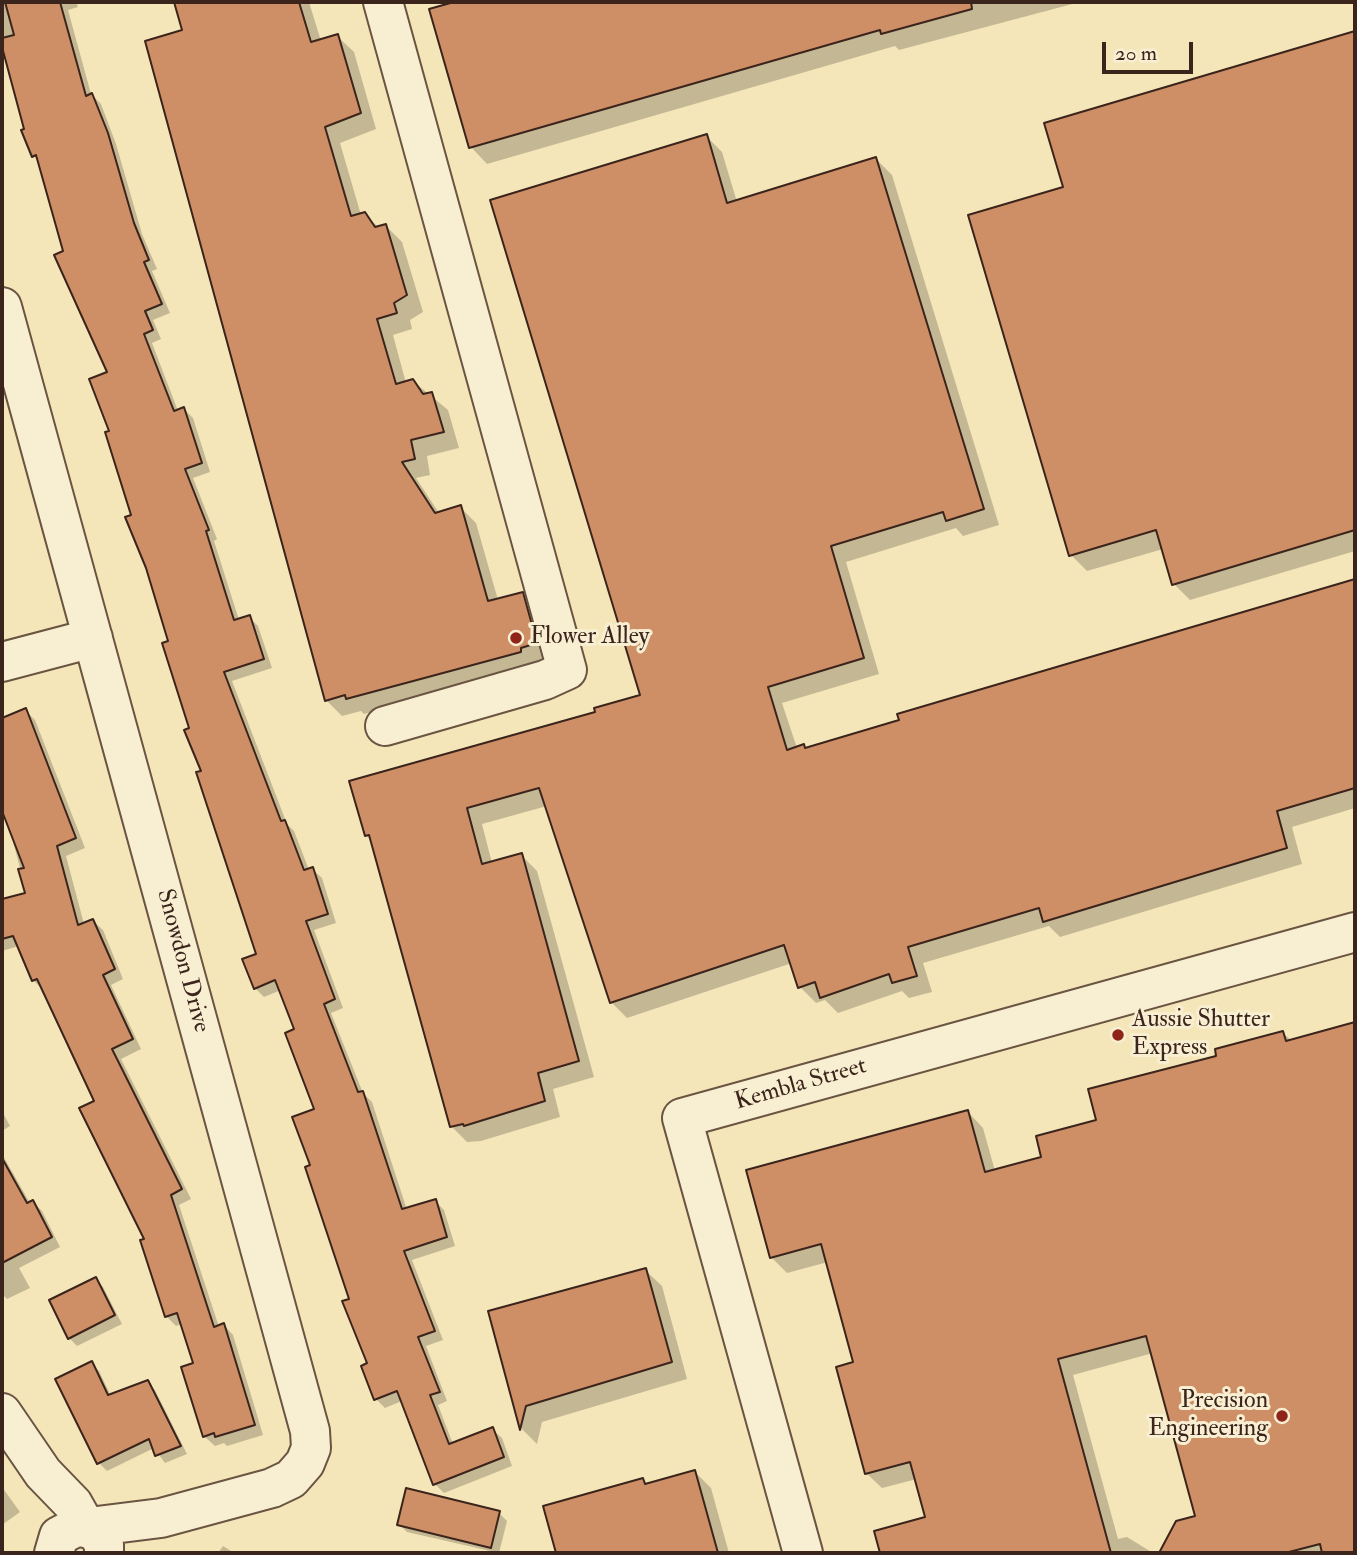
<!DOCTYPE html>
<style>
body{margin:0}
#map{position:relative;width:1357px;height:1555px;overflow:hidden;background:#f5e6b9;font-family:"IM FELL Double Pica",serif}
canvas{display:block}
.frame{position:absolute;inset:0;border:4px solid #3b241b;pointer-events:none}
.scale{position:absolute;left:1102px;top:42px;width:91px;height:32px;box-sizing:border-box;border:4px solid #3b241b;border-top:0;padding-left:9px;font-size:21px;line-height:24px;white-space:nowrap;color:#3b241b;-webkit-text-stroke:5px #f8efd2;paint-order:stroke}
</style>
<div id="map">
<canvas width="1357" height="1555"></canvas>
<div class="frame"></div>
<div class="scale">20 m</div>
</div>
<script>
const c = document.querySelector('canvas').getContext('2d');
c.lineJoin = 'round';
function fill(path, color) { c.fillStyle = color; c.fill(path, 'evenodd'); }
const toPath = rows => new Path2D(rows.map(r => 'M' + r).join(''));
function trace(path, color, width, dash) { c.strokeStyle = color; c.lineWidth = width; c.lineCap = dash ? 'butt' : 'round'; c.setLineDash(dash || []); c.stroke(path); }
function label(font, color, halo, rows, align = 'center') {
  c.font = font + ' "IM FELL Double Pica",serif'; c.lineWidth = 6; c.setLineDash([]); c.textBaseline = 'middle'; c.strokeStyle = halo; c.fillStyle = color; for (const [text, x, y, turn = 0] of rows) {
    c.save(); c.translate(x, y); c.rotate((+turn || 0) * Math.PI / 180); c.textAlign = isNaN(turn) ? turn : align; if (halo) c.strokeText(text, 0, 0); c.fillText(text, 0, 0); c.restore();
  }
}
const shadow = toPath([
 [2,2,76,2,78,7,68,10,91,94,101,104,116,144,142,234,157,269,152,271,170,313,153,320,161,339,152,343,178,411,184,409,193,418,210,472,193,478,217,539,214,541,239,620,249,617,258,626,272,668,232,681,287,824,294,831,309,870,312,869,322,878,336,923,314,930,343,1008,331,1013,363,1093,372,1102,407,1210,435,1201,444,1210,455,1246,412,1260,443,1340,426,1346,447,1401,438,1405,453,1444,492,1429,502,1438,512,1466,444,1493,435,1484,402,1401,385,1408,376,1399,369,1364,312,1166,317,1110,296,1030,281,990,264,997,255,988,258,955,203,772,111,432,110,373,66,252,40,163,34,156,2,45],
 [176,2,309,2,321,41,337,36,354,52,376,129,340,143,361,215,365,214,379,228,386,226,402,242,423,312,410,320,412,329,393,335,406,383,413,381,448,410,459,448,427,456,430,475,416,478,439,513,460,507,476,523,498,600,522,593,538,610,552,660,537,668,364,714,361,711,342,716,326,700],
 [460,2,1080,2,899,50,895,46,487,164,471,147,431,10],
 [1355,32,1355,551,1190,600,1174,584,1163,549,1087,571,1071,555,1065,188,1046,125],
 [706,136,722,152,737,202,876,159,892,175,999,525,963,536,956,528,846,562,879,674,782,703,797,748,806,749,901,721,899,715,1355,581,1355,808,1292,827,1302,864,1060,937,1049,926,923,963,932,992,909,998,902,991,838,1013,825,1000,816,1003,800,987,792,963,627,1018,611,1002,547,806,482,824,492,863,521,855,537,871,594,1077,553,1089,560,1117,481,1141,467,1142,451,1126,373,842,366,835,597,714,642,696],
 [25,710,35,720,85,848,66,856,84,924,93,921,103,930,123,979,111,985,141,1049,121,1059,191,1199,179,1205,219,1327,224,1325,233,1335,263,1435,227,1446,224,1443,215,1446,205,1437,183,1369,195,1364,182,1324,176,1326,166,1316,147,1240,96,1102,43,990,33,980,19,946,2,951,2,901,27,894,4,808,13,805,2,776,2,719],
 [1355,1024,1355,1553,1161,1553,1178,1523,1198,1517,1153,1353,1073,1375,1118,1539,1127,1537,1153,1553,882,1553,876,1532,927,1518,917,1479,882,1488,866,1473,855,1363,828,1262,787,1273,771,1257,968,1112,983,1128,995,1171,1043,1158,1098,1121,1219,1057,1283,1033,1292,1041],
 [2,1111,10,1126,2,1131],
 [2,1154,30,1203,33,1202,42,1211,60,1247,19,1268,30,1288,7,1299,2,1294],
 [645,1270,662,1286,687,1379,542,1422,537,1444,522,1429,490,1313],
 [95,1279,103,1287,122,1324,77,1346,69,1338],
 [91,1363,99,1371,111,1396,147,1382,155,1390,187,1454,165,1463,154,1448,107,1471,99,1463,58,1380],
 [695,1472,711,1488,729,1553,558,1553,545,1507,643,1480,648,1485],
 [2,1487,20,1512,2,1525],
 [499,1513,507,1521,499,1553,407,1532,399,1524],
 [223,1546,234,1553,218,1553]
]);
const building = toPath([
 [5,2,60,2,86,96,92,93,108,133,134,223,149,260,144,262,162,304,145,311,153,330,144,334,174,411,184,407,202,463,185,469,209,530,206,531,234,620,250,615,264,659,224,672,281,821,285,820,304,870,313,867,328,914,306,921,335,999,324,1004,358,1092,363,1091,402,1209,436,1199,447,1237,404,1251,435,1331,418,1337,440,1392,430,1395,449,1444,493,1427,504,1457,433,1485,397,1391,374,1400,361,1366,367,1363,342,1301,349,1299,305,1167,310,1165,292,1117,314,1109,285,1033,294,1029,275,980,254,989,242,959,256,954,196,772,201,771,184,730,189,728,162,643,168,641,146,568,125,517,131,515,105,432,109,431,89,379,107,372,54,255,63,251,36,155,32,157,21,130,24,129,2,47,2,38,14,35,5,2],
 [174,2,299,2,311,42,338,34,361,113,325,127,351,216,365,212,375,227,386,224,407,295,394,303,397,313,377,319,396,384,413,379,423,394,432,392,444,432,411,440,415,459,402,462,435,513,461,505,488,601,523,592,537,643,521,648,521,652,417,680,346,699,345,695,325,701,145,41,182,30,174,2],
 [454,2,971,2,972,9,881,34,880,30,469,148,429,9,454,2],
 [1355,31,1355,530,1172,585,1156,530,1069,556,968,215,1063,187,1044,123,1355,31],
 [707,134,727,203,876,157,984,509,946,521,943,512,831,546,864,658,768,687,787,750,804,744,805,748,899,720,897,714,1355,579,1355,788,1277,811,1287,848,1043,922,1039,908,908,947,917,976,892,983,889,974,820,998,815,982,798,988,784,945,610,1003,539,788,467,808,482,864,522,853,579,1061,538,1073,545,1101,464,1126,463,1124,450,1127,369,835,365,836,349,781,595,712,594,708,640,695,490,200,707,134],
 [26,708,76,838,57,846,78,925,93,919,115,969,103,975,133,1039,112,1049,182,1189,171,1195,214,1327,224,1323,255,1425,215,1437,214,1433,203,1437,181,1367,193,1363,177,1313,165,1317,140,1240,144,1239,79,1108,94,1101,37,979,32,981,13,936,2,939,2,899,25,893,18,869,24,868,2,811,2,718,26,708],
 [1355,1022,1355,1553,1322,1553,1320,1544,1285,1553,1159,1553,1176,1521,1195,1516,1146,1336,1058,1359,1111,1553,880,1553,874,1531,925,1517,910,1462,865,1474,836,1367,853,1362,821,1244,770,1258,746,1170,968,1110,985,1172,1041,1157,1036,1136,1096,1120,1088,1089,1216,1056,1215,1049,1283,1031,1286,1041,1355,1022],
 [2,1158,27,1203,33,1200,52,1237,2,1263,2,1158],
 [646,1268,672,1362,526,1406,520,1430,488,1311,646,1268],
 [96,1277,115,1315,68,1339,49,1300,96,1277],
 [92,1361,108,1395,148,1380,181,1446,155,1456,149,1439,97,1464,55,1379,92,1361],
 [695,1470,718,1553,556,1553,543,1506,643,1478,645,1484,695,1470],
 [406,1488,500,1511,491,1548,397,1525,406,1488]
]);
const minor = toPath([
 [383,2,567,670,545,680,385,726],
 [2,307,310,1431,311,1448,305,1463,291,1479,272,1488,161,1518,89,1527],
 [2,662,93,638],
 [2,1413,43,1473,73,1504,86,1527],
 [54,1553,59,1536,78,1526,96,1531,104,1544,104,1553],
 [803,1553,682,1118,1355,932]
]);
const markers = [
 [516,638,7,"#8f2418"],
 [1118,1035,7,"#8f2418"],
 [1282,1416,7,"#8f2418"]
];
const poiNames = [
 ["Flower Alley",530,638],
 ["Aussie Shutter",1132,1021],
 ["Express",1132,1049],
 ["Precision",1268,1402,"right"],
 ["Engineering",1268,1430,"right"]
];
const streetNames = [
 ["Snowdon Drive",182,961,75],
 ["Kembla Street",801,1085,-16]
];
fill(shadow, '#0003');
fill(building, '#ce8f67');
trace(building, '#3b241b', 2);
trace(minor, '#6a5442', 42);
trace(minor, '#f8efd2', 38);
for (const [x, y, r, color] of markers) { const dot = new Path2D(); dot.arc(x, y, r, 0, 2 * Math.PI); c.fillStyle = color; c.fill(dot); trace(dot, '#f8efd2', 2.5); }
label('24px', '#3b241b', '#f8efd2', poiNames, 'left');
label('24px', '#3b241b', '#f8efd2', streetNames);
</script>
